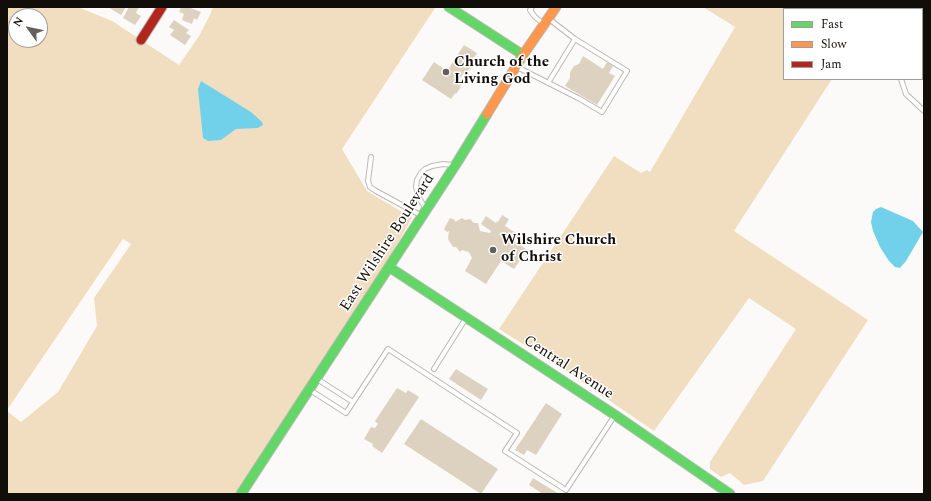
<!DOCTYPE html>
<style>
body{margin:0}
#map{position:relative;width:931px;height:501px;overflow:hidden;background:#fcfaf8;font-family:Spectral,serif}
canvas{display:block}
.frame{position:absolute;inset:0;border:8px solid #110d08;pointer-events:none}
.legend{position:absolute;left:783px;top:8px;width:140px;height:72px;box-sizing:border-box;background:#fff;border:1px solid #a09e9c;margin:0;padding:5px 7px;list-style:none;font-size:12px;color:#110d08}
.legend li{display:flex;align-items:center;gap:8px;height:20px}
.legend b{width:20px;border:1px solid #a09e9c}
.north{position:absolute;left:8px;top:8px;width:40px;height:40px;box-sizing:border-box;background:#fff;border:1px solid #a09e9c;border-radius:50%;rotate:303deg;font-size:11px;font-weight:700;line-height:16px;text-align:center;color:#110d08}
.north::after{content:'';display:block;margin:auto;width:14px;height:18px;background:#63605c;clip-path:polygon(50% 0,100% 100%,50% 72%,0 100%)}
</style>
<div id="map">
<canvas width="931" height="501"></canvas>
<div class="frame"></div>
<ul class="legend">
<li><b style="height:5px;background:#63d668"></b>Fast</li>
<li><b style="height:5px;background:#ff974d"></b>Slow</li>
<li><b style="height:5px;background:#b3261e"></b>Jam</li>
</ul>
<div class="north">N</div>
</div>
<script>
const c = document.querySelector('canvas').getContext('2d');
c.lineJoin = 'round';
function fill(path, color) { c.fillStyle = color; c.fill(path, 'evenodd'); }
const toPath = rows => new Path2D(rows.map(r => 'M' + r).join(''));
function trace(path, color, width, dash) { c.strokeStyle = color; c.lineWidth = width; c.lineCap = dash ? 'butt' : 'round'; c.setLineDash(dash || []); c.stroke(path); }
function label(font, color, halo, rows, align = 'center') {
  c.font = font + ' Spectral,serif'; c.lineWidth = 3; c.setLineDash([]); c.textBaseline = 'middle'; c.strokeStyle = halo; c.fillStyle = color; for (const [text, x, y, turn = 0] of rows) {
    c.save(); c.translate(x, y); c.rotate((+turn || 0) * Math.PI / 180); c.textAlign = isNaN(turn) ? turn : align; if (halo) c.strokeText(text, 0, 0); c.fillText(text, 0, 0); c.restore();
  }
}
const green = toPath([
 [7,7,78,7,112,21,179,65,199,36,210,15,213,7,435,8,342,149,367,191,412,218,385,265,236,494,7,494,7,411,21,422,58,392,97,326,94,298,131,244,123,239,7,410],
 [16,16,40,16,40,40,16,40],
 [703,7,878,7,877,9,784,9,784,79,832,79,734,231,868,320,763,481,744,485,730,473,721,477,710,469,710,462,796,329,749,298,654,431,560,367,499,329,614,156,641,173,647,170,650,172,735,27]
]);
const water = toPath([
 [201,81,251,112,262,122,263,125,258,128,236,129,221,140,208,141,203,138,198,89],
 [881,207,913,221,923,232,906,261,900,268,895,267,889,261,880,247,873,231,871,222,873,212,876,209]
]);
const building = toPath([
 [108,7,126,7,121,15],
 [129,7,139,7,136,13,141,16,135,25,123,18],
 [181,7,188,7,201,12,197,20,194,18,192,24,182,20,184,14,179,12],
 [174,20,189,30,186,33,191,36,185,45,170,35,174,30,169,27],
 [464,45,477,53,468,67,470,68,467,72,466,71,459,79,463,81,460,86,461,87,456,94,455,93,451,99,422,80,434,62,447,71],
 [583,56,603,69,607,62,613,66,609,73,615,76,597,105,565,86,570,78,570,72,574,66,579,64],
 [502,215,509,219,505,226,519,235,514,241,527,250,514,269,501,261,486,284,465,271,472,258,469,252,462,250,460,252,456,247,453,247,448,239,449,231,447,232,444,229,450,218,455,220,455,222,462,218,465,220,470,219,474,223,478,223,480,231,490,233,491,231,481,224,486,216,496,223,497,221,498,222],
 [456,369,488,389,481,400,449,379],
 [397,388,406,393,408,390,419,397,382,453,372,446,373,444,364,439,371,427,375,428,378,424,375,421],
 [546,403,562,414,536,455,527,450,524,455,515,450],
 [421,419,498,469,481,494,404,444],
 [533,478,559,494,543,494,529,485]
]);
const lane = toPath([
 [532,7,530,10,535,17,544,24],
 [922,13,924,12],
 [517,67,580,99,602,112,627,71,575,39,549,19],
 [901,79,906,94,924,111],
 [548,83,575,39],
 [371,157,368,181,370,187,376,191,422,216],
 [426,209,419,198,416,187,417,180,421,173,425,169,432,166,443,164,454,165],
 [434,369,466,318],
 [317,379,353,402],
 [310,390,346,413,388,349,517,433,505,451,566,490,615,415]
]);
const fast = toPath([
 [449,7,523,55],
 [389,267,615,415,730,494],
 [241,494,458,161,487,114]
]);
const slow = toPath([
 [487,114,523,55,556,7]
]);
const jam = toPath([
 [141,40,162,7]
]);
const markers = [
 [446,72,4,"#63605c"],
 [493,250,4,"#63605c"]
];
const poiNames = [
 ["Church of the",454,63],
 ["Living God",454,80],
 ["Wilshire Church",501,241],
 ["of Christ",501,258]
];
const streetNames = [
 ["East Wilshire Boulevard",388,243,-57],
 ["Central Avenue",568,368,33]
];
fill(green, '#f1dec0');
fill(water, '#71d1eb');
fill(building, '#ddd2c0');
trace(lane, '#bbb9b4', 6);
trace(fast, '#bbb9b4', 11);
trace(slow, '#bbb9b4', 11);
trace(jam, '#bbb9b4', 11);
trace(lane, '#fffefe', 4);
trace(fast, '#63d668', 9);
trace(slow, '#ff974d', 9);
trace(jam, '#b3261e', 9);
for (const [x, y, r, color] of markers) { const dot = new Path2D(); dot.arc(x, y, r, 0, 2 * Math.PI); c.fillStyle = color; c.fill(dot); trace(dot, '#fff', 1.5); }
label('bold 15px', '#110d08', '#fff', poiNames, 'left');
label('15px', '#110d08', '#fff', streetNames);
</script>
